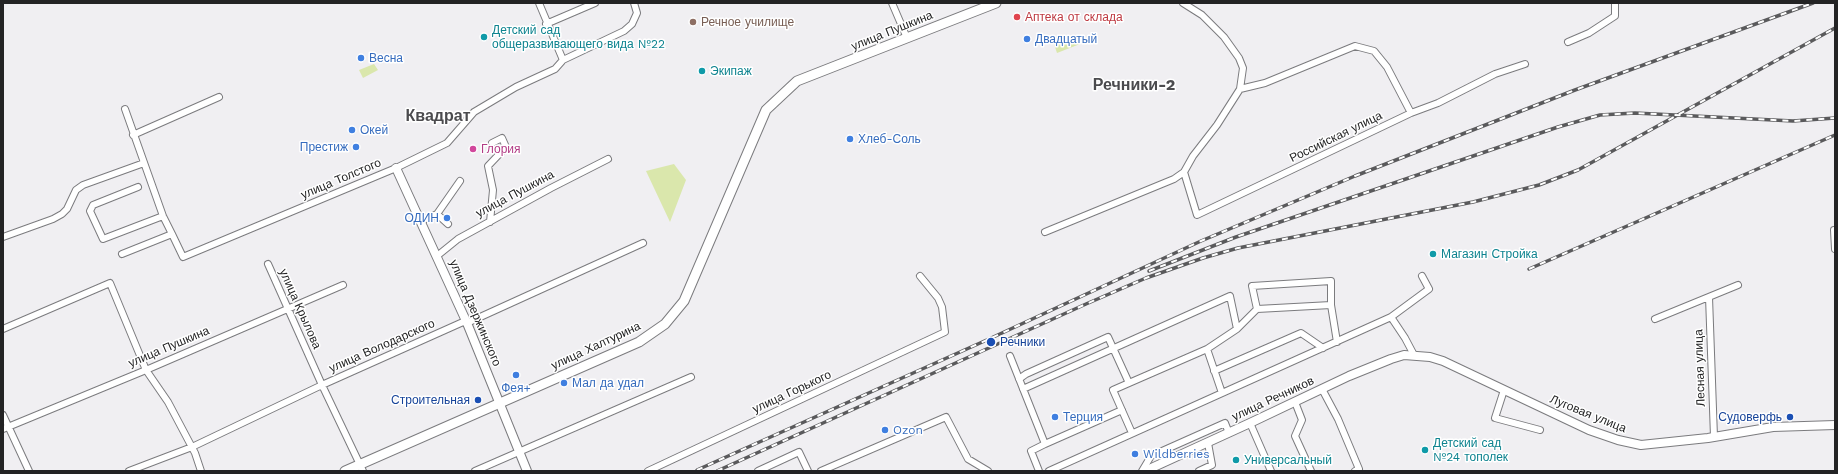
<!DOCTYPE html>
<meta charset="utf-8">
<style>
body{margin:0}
#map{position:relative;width:1838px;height:474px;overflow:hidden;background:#f0eff2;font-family:"Work Sans",sans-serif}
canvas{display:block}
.frame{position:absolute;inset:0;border:4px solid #232324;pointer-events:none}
</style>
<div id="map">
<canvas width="1838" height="474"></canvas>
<div class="frame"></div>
</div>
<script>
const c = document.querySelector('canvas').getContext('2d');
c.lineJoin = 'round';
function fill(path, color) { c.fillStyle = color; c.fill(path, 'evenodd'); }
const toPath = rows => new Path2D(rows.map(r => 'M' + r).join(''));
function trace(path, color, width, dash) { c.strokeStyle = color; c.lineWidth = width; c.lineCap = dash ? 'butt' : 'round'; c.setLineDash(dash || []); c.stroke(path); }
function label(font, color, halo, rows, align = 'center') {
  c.font = font + ' "Work Sans",sans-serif'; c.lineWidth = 3; c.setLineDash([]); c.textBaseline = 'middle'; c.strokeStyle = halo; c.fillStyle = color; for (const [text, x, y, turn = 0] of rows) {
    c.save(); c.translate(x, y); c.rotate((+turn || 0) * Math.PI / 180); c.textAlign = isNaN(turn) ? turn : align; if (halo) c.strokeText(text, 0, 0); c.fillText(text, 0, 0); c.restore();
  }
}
const green = toPath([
 [1076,35,1080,44,1057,53,1054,44],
 [374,64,378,70,363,78,359,70],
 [674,164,686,180,670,222,646,171]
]);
const minor = toPath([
 [539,3,563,60],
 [892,3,907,38],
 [546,24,595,3],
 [1568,42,1589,33,1615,16,1615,3],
 [1240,89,1265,83,1355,46,1374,51,1387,67,1411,113],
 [125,109,163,216,172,234],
 [133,135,219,97],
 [1184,172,1197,215,1411,113,1438,103,1495,74,1525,64],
 [138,187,93,205,90,211,103,239,163,216],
 [437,214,448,224],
 [421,221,437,214,460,181],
 [490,222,493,190,488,166,506,147,502,138,492,143],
 [1834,230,1835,249],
 [1045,232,1174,179,1184,172,1193,156,1217,125,1240,89,1243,68,1239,58,1224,37,1202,15,1183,3],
 [3,237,53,219,62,214,67,209,76,190,83,185,144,163],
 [122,254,172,234,183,257,396,168,447,143,474,112,516,87,555,69,563,60,624,31,632,24,637,13,634,3],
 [437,256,458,239,551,188,608,159],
 [268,264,322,385,363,471],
 [1709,297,1714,437],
 [1257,309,1252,286,1331,281,1331,305],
 [1391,317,1405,338,1414,355],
 [1655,319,1738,285],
 [3,329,110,283,146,370,168,402,195,453,201,471],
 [1237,329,1257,309,1331,305,1337,342],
 [1010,356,1045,444,1031,451,1039,471],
 [1214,371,1301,333,1323,348],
 [1019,379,1026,374,1108,337,1129,383,1113,390,1132,433],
 [1129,383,1207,349],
 [1023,389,1230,296,1237,329,1207,349,1222,393],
 [1322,389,1338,419,1359,469,1355,471],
 [1504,390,1495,418,1540,430],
 [1295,402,1302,420,1295,436,1311,471],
 [3,415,29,471],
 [1250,423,1271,471],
 [3,429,146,370,343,285],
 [1045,444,1122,410],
 [129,471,192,447,322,385,463,322,467,323,643,243],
 [475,471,691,377],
 [648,471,945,332,942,307,938,298,920,276],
 [758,471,799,452,808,471],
 [821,471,946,417,968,459,988,471],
 [1049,471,1391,317,1429,289,1422,276],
 [1142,471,1151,456,1225,423,1229,433],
 [1199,471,1212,465,1208,443]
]);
const tertiary = toPath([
 [396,168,467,323,527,471],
 [1145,471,1250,423,1349,376,1391,359,1404,355,1430,357,1443,361,1589,430,1618,440,1641,445,1708,438,1773,427,1835,425]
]);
const secondary = toPath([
 [345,471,639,342,665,324,684,301,766,110,797,81,996,3]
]);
const rail = toPath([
 [1529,269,1835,135],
 [1149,271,1236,237,1558,127,1600,115,1635,113,1793,121,1835,118],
 [697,470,989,339,1201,241,1355,176,1575,90,1813,3],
 [717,471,1086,304,1146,278,1203,258,1238,248,1473,202,1539,185,1578,170,1835,28]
]);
const markers = [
 [1017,17,4,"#e0444e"],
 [693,22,4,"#8d6e63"],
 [484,37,4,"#0f9aa8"],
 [1027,39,4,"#3f7fe0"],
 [361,58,4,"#3f7fe0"],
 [702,71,4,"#0f9aa8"],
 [352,130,4,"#3f7fe0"],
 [850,139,4,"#3f7fe0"],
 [356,147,4,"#3f7fe0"],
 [473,149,4,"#d1479c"],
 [447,218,4,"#3f7fe0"],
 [1433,254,4,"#0f9aa8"],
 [991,342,5,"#1a4fb4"],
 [516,375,4,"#3f7fe0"],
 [564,383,4,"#3f7fe0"],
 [478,400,4,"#1a4fb4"],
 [1055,417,4,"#3f7fe0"],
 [1790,417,4,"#1a4fb4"],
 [885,430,4,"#3f7fe0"],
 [1425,450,4,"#0f9aa8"],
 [1135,454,4,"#3f7fe0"],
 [1236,460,4,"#0f9aa8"]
];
const healthNames = [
 ["Аптека от склада",1025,17]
];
const educationNames = [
 ["Речное училище",701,22]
];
const cultureNames = [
 ["Детский сад",492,30],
 ["общеразвивающего вида №22",492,44],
 ["Экипаж",710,71],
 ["Магазин Стройка",1441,254],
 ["Детский сад",1433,443],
 ["№24 тополек",1433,457],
 ["Универсальный",1244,460]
];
const streetNames = [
 ["улица Пушкина",892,31,-22],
 ["Российская улица",1336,137,-26],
 ["улица Толстого",341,179,-23],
 ["улица Пушкина",515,194,-28],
 ["улица Крылова",300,309,66],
 ["улица Дзержинского",475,313,67],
 ["улица Володарского",382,346,-24],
 ["улица Халтурина",596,346,-25],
 ["улица Пушкина",169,347,-23],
 ["Лесная улица",1700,368,-92],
 ["улица Горького",792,392,-25],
 ["улица Речников",1273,399,-25],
 ["Луговая улица",1588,414,22]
];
const shopNames = [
 ["Двадцатый",1035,39],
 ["Весна",369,58],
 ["Окей",360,130],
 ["Хлеб-Соль",858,139],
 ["Престиж",348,147,"right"],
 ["ОДИН",439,218,"right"],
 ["Мал да удал",572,383],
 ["Фея+",516,388,"center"],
 ["Терция",1063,417],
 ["Ozon",893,430],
 ["Wildberries",1143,454]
];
const hotelNames = [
 ["Глория",481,149]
];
const transitNames = [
 ["Речники",1000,342,"left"],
 ["Строительная",470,400],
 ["Судоверфь",1782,417]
];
const districtNames = [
 ["Речники-2",1134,85],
 ["Квадрат",438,116]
];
fill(green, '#dae7ac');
trace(minor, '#7b7b7e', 8);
trace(tertiary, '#7b7b7e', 10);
trace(secondary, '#7b7b7e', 11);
trace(minor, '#fff', 6);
trace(tertiary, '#fff', 8);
trace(secondary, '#fff', 9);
trace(rail, '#5a5a5c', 3.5);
trace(rail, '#fff', 2, [6]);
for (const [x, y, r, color] of markers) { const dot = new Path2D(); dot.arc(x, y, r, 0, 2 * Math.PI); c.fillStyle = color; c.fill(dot); trace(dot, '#fff', 1.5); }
label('12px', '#be3a42', '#fff', healthNames, 'left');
label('12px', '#785e54', '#fff', educationNames, 'left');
label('12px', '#0d838f', '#fff', cultureNames, 'left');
label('12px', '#232324', '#fff', streetNames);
label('12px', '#366cbe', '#fff', shopNames, 'left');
label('12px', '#b23c85', '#fff', hotelNames, 'left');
label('12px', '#164399', '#fff', transitNames, 'right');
label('bold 16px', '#4b4b4e', '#fff', districtNames);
</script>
